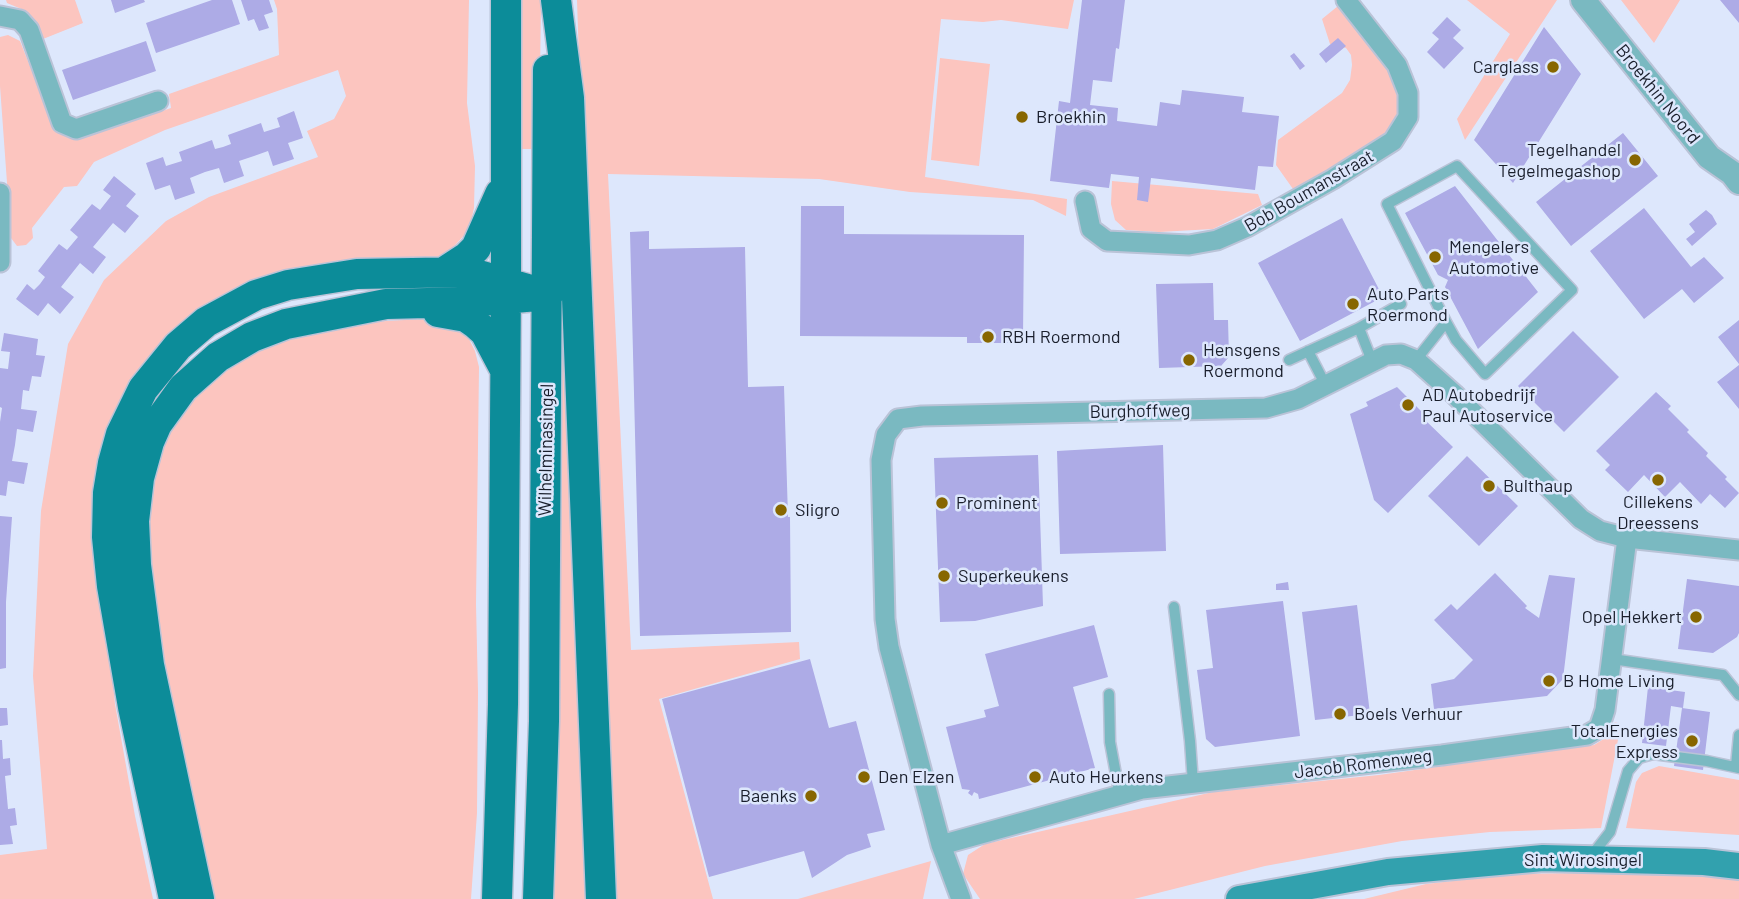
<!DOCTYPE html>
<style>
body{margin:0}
canvas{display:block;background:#dde7fc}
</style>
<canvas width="1739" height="899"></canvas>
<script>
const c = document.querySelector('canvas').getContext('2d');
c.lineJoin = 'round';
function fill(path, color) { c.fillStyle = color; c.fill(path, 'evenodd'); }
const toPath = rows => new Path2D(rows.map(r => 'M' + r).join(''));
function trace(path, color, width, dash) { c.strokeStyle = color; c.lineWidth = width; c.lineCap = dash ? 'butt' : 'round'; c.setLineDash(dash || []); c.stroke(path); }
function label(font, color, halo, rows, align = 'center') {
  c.font = font + ' Barlow,sans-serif'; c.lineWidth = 5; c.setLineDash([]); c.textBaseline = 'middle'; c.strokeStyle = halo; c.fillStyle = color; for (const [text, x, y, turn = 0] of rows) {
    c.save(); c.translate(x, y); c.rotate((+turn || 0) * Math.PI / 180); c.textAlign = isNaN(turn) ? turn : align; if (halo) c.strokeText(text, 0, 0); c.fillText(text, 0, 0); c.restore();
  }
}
const green = toPath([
 [6,0,75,0,83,23,43,39,33,18,26,11,7,3],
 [274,0,469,0,467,103,475,166,474,208,469,230,446,255,425,265,326,271,170,334,153,353,127,392,108,630,115,704,135,816,153,899,0,899,0,855,47,849,33,676,41,511,68,344,104,280,166,221,209,197,318,157,307,131,334,119,346,96,338,70,165,130,94,162,77,186,64,187,32,228,33,238,26,245,17,246,11,238,0,86,0,37,8,35,20,41,55,129,76,140,171,108,169,94,279,55,277,9],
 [522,0,541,0,539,149,520,149],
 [577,0,1074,0,1068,29,1001,20,983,22,941,19,925,177,1067,199,1066,216,1033,200,910,192,819,179,608,174,631,650,799,642,800,659,659,699,713,899,607,899],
 [1467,0,1557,0,1465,140,1457,119,1510,34],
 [1621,0,1680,0,1654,43],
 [1338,6,1387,69,1399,91,1400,110,1395,125,1387,137,1293,189,1276,165,1278,140,1342,93,1350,80,1352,65,1351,55,1346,48,1330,44,1322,19],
 [940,58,990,64,979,166,931,160],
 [561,104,595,899,550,899],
 [1112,181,1258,194,1262,205,1213,229,1159,232,1126,230,1115,220,1111,204],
 [438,318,467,335,475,351,479,367,476,604,478,692,477,813,471,899,206,899,167,721,149,560,147,507,154,463,167,429,188,401,215,375,280,338,336,324],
 [1615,722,1621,724,1601,828,1490,832,1402,841,1265,866,1134,899,980,899,963,874,968,855,985,844,1213,792,1379,775,1594,745,1607,737],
 [1659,766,1739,780,1739,835,1626,828,1636,782,1642,773],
 [931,861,923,899,798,899],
 [1647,872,1739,878,1739,899,1364,899,1426,884,1515,874]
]);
const building = toPath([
 [111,0,144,0,145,2,115,13],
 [212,0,232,0,240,24,156,53,146,23],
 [241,0,269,0,273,12,264,15,269,28,259,31,254,19,248,21],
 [1082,0,1125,0,1119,49,1116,48,1112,82,1093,80,1090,105,1118,108,1117,121,1157,126,1160,102,1180,105,1182,90,1244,97,1242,112,1279,116,1273,167,1258,166,1255,190,1151,178,1148,202,1137,200,1139,177,1111,174,1109,188,1050,181,1059,101,1070,103],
 [1720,0,1739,0,1739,23],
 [1447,17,1461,30,1453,38,1464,48,1444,69,1427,52,1439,39,1432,33],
 [1544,27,1581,74,1513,183,1474,140],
 [1338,38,1346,46,1326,63,1319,54],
 [146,41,156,71,73,100,62,70],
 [1294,53,1305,66,1300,70,1290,56],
 [294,111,303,138,288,143,294,159,273,166,268,151,254,156,239,161,244,176,224,183,219,168,205,172,190,178,195,193,175,200,170,185,155,190,146,163,163,157,166,166,182,161,179,152,212,140,215,149,223,147,231,144,228,135,261,123,264,132,280,127,277,118],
 [1623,133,1658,176,1571,246,1536,202],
 [114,176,136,194,126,206,139,216,125,233,113,223,93,247,106,257,93,274,80,263,61,287,74,297,60,314,48,303,38,316,16,299,27,284,34,290,40,284,45,277,38,271,59,244,67,250,78,237,70,230,92,204,100,210,111,196,103,190],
 [1455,186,1538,292,1478,349,1445,287,1448,280,1438,275,1405,213],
 [801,206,844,206,844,234,1024,235,1023,337,1010,337,1009,343,967,343,967,337,800,336],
 [1644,208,1691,267,1704,257,1724,278,1694,303,1682,289,1644,319,1590,251],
 [1706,210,1712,215,1717,224,1692,246,1686,239,1695,232,1689,224],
 [1342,218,1383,297,1300,341,1258,263],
 [649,231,649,249,745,247,748,387,784,386,788,517,790,517,791,632,640,636,630,232],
 [1213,283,1214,320,1228,320,1229,357,1221,366,1159,368,1156,284],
 [1739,320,1739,364,1718,337],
 [1573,331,1619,377,1564,432,1518,386],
 [4,333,38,339,36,355,45,356,41,377,32,376,29,391,23,390,21,409,37,411,33,432,17,429,15,445,12,461,28,463,24,484,8,481,6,496,0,495,0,422,2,408,0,407,0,368,8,369,10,352,1,351],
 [1739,365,1739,409,1717,382],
 [1397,387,1426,416,1424,419,1453,447,1388,513,1374,500,1350,414,1368,406,1366,402],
 [1656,392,1671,406,1668,409,1689,430,1687,432,1708,453,1706,456,1727,477,1725,479,1739,493,1725,508,1710,494,1701,504,1680,482,1665,497,1644,475,1628,492,1605,470,1610,465,1596,451],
 [1163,445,1166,551,1060,554,1057,451],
 [1038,455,1043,606,975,621,940,622,934,458],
 [1467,456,1518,506,1479,546,1428,496],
 [0,516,12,517,6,602,6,668,0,669],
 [1495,573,1527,606,1525,608,1539,618,1549,575,1575,578,1563,679,1547,696,1434,709,1431,684,1454,679,1473,660,1434,620,1451,604,1457,610],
 [1687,579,1739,586,1739,633,1737,637,1713,653,1678,649],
 [1288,582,1289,590,1276,590,1276,584],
 [1283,601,1300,736,1215,747,1206,739,1197,670,1213,668,1206,610],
 [1357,605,1370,714,1315,720,1302,612],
 [1094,625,1108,677,1073,687,1095,768,979,799,978,794,974,792,972,796,968,793,970,790,962,789,946,727,986,717,984,710,999,706,985,654],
 [810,659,829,728,856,721,885,830,867,834,871,847,847,855,812,878,804,851,709,877,662,699],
 [1648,687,1685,692,1683,708,1671,706,1666,746,1642,743],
 [0,708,7,708,8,725,0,726],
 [1682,708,1710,712,1703,770,1674,766],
 [0,740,2,740,3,759,10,758,11,775,5,776,8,809,15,808,17,825,10,826,13,844,0,845]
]);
const service = toPath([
 [1359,328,1372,361],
 [1308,351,1325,384],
 [1289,360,1359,328,1401,304],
 [1416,360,1446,322,1456,340,1485,374,1572,290,1457,166,1387,204,1446,322],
 [1174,607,1190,741,1193,783],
 [1612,659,1723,675,1739,695],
 [1109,694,1110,742,1120,796],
 [1736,766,1739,735],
 [1592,855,1610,832,1628,771,1639,758,1653,754,1707,761,1739,768]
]);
const minor = toPath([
 [0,16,20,20,29,30,62,123,76,129,158,101],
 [0,193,0,262],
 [1085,201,1091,229,1107,241,1189,245,1217,240,1247,227,1333,179,1393,141,1408,117,1408,93,1397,65,1346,0],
 [941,845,1142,789,1442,755,1587,735,1599,728,1605,710,1627,538],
 [961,899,941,845,889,647,885,619,881,460,886,435,898,419,922,416,1266,408,1298,399,1386,355,1401,354,1416,360,1454,394,1581,519,1600,531,1627,538,1739,550]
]);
const tertiary = toPath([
 [1583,0,1709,157,1732,173,1739,182]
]);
const secondary = toPath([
 [1239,899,1388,872,1543,858,1704,862,1739,866]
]);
const primary = toPath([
 [556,0,569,98,601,899],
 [444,272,467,257,476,248,500,194],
 [438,312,466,317,476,324,485,332,504,368],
 [174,899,133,707,112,586,107,537,108,493,113,463,121,434,143,389,178,346,206,322,256,295,288,285,357,274,468,272,548,295],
 [199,899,149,665,136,565,134,521,139,478,149,442,157,424,183,388,218,357,252,337,286,324,386,304,469,302,537,296],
 [497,899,503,704,506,281,506,0],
 [538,899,544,721,548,70]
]);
const markers = [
 [1553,67,7,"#876600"],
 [1022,117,7,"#876600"],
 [1635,160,7,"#876600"],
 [1435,257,7,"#876600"],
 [1353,304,7,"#876600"],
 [988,337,7,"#876600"],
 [1189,360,7,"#876600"],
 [1408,405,7,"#876600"],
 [1658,480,7,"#876600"],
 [1489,486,7,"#876600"],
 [942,503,7,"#876600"],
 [781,510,7,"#876600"],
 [944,576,7,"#876600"],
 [1696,617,7,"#876600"],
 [1549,681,7,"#876600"],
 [1340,714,7,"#876600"],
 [1692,741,7,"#876600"],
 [864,777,7,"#876600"],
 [1035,777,7,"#876600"],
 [811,796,7,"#876600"]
];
const poiNames = [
 ["Carglass",1539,67,"right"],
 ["Broekhin",1036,117],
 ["Tegelhandel",1621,150,"right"],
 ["Tegelmegashop",1621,171,"right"],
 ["Mengelers",1449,247],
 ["Automotive",1449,268],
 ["Auto Parts",1367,294],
 ["Roermond",1367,315],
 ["RBH Roermond",1002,337],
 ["Hensgens",1203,350],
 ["Roermond",1203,371],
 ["AD Autobedrijf",1422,395],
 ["Paul Autoservice",1422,416],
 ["Bulthaup",1503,486],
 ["Cillekens",1658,502,"center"],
 ["Dreessens",1658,523,"center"],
 ["Prominent",956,503],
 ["Sligro",795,510],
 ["Superkeukens",958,576],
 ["Opel Hekkert",1682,617,"right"],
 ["B Home Living",1563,681],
 ["Boels Verhuur",1354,714],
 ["TotalEnergies",1678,731,"right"],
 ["Express",1678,752,"right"],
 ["Den Elzen",878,777],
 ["Auto Heurkens",1049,777],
 ["Baenks",797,796,"right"]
];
const streetNames = [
 ["Broekhin Noord",1658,94,51],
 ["Bob Boumanstraat",1309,191,-30],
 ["Burghoffweg",1140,411,-1],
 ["Wilhelminasingel",546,450,-89],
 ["Jacob Romenweg",1363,764,-7],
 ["Sint Wirosingel",1583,860]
];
fill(green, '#fcc5bf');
fill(building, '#adabe6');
trace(service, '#bac3d7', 13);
trace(minor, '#bac3d7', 23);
trace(tertiary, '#bac3d7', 28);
trace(secondary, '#bac3d7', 30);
trace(primary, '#bac3d7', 33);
trace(service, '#7ab9c1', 10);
trace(minor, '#7ab9c1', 19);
trace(tertiary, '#7ab9c1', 24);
trace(secondary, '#32a1ae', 26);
trace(primary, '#0c8c99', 30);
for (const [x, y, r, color] of markers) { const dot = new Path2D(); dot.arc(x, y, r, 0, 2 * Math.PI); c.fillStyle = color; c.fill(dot); trace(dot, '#dde7fc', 2.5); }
label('18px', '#1a1f2c', '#dde7fc', poiNames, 'left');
label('18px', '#1a1f2c', '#dde7fc', streetNames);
</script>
